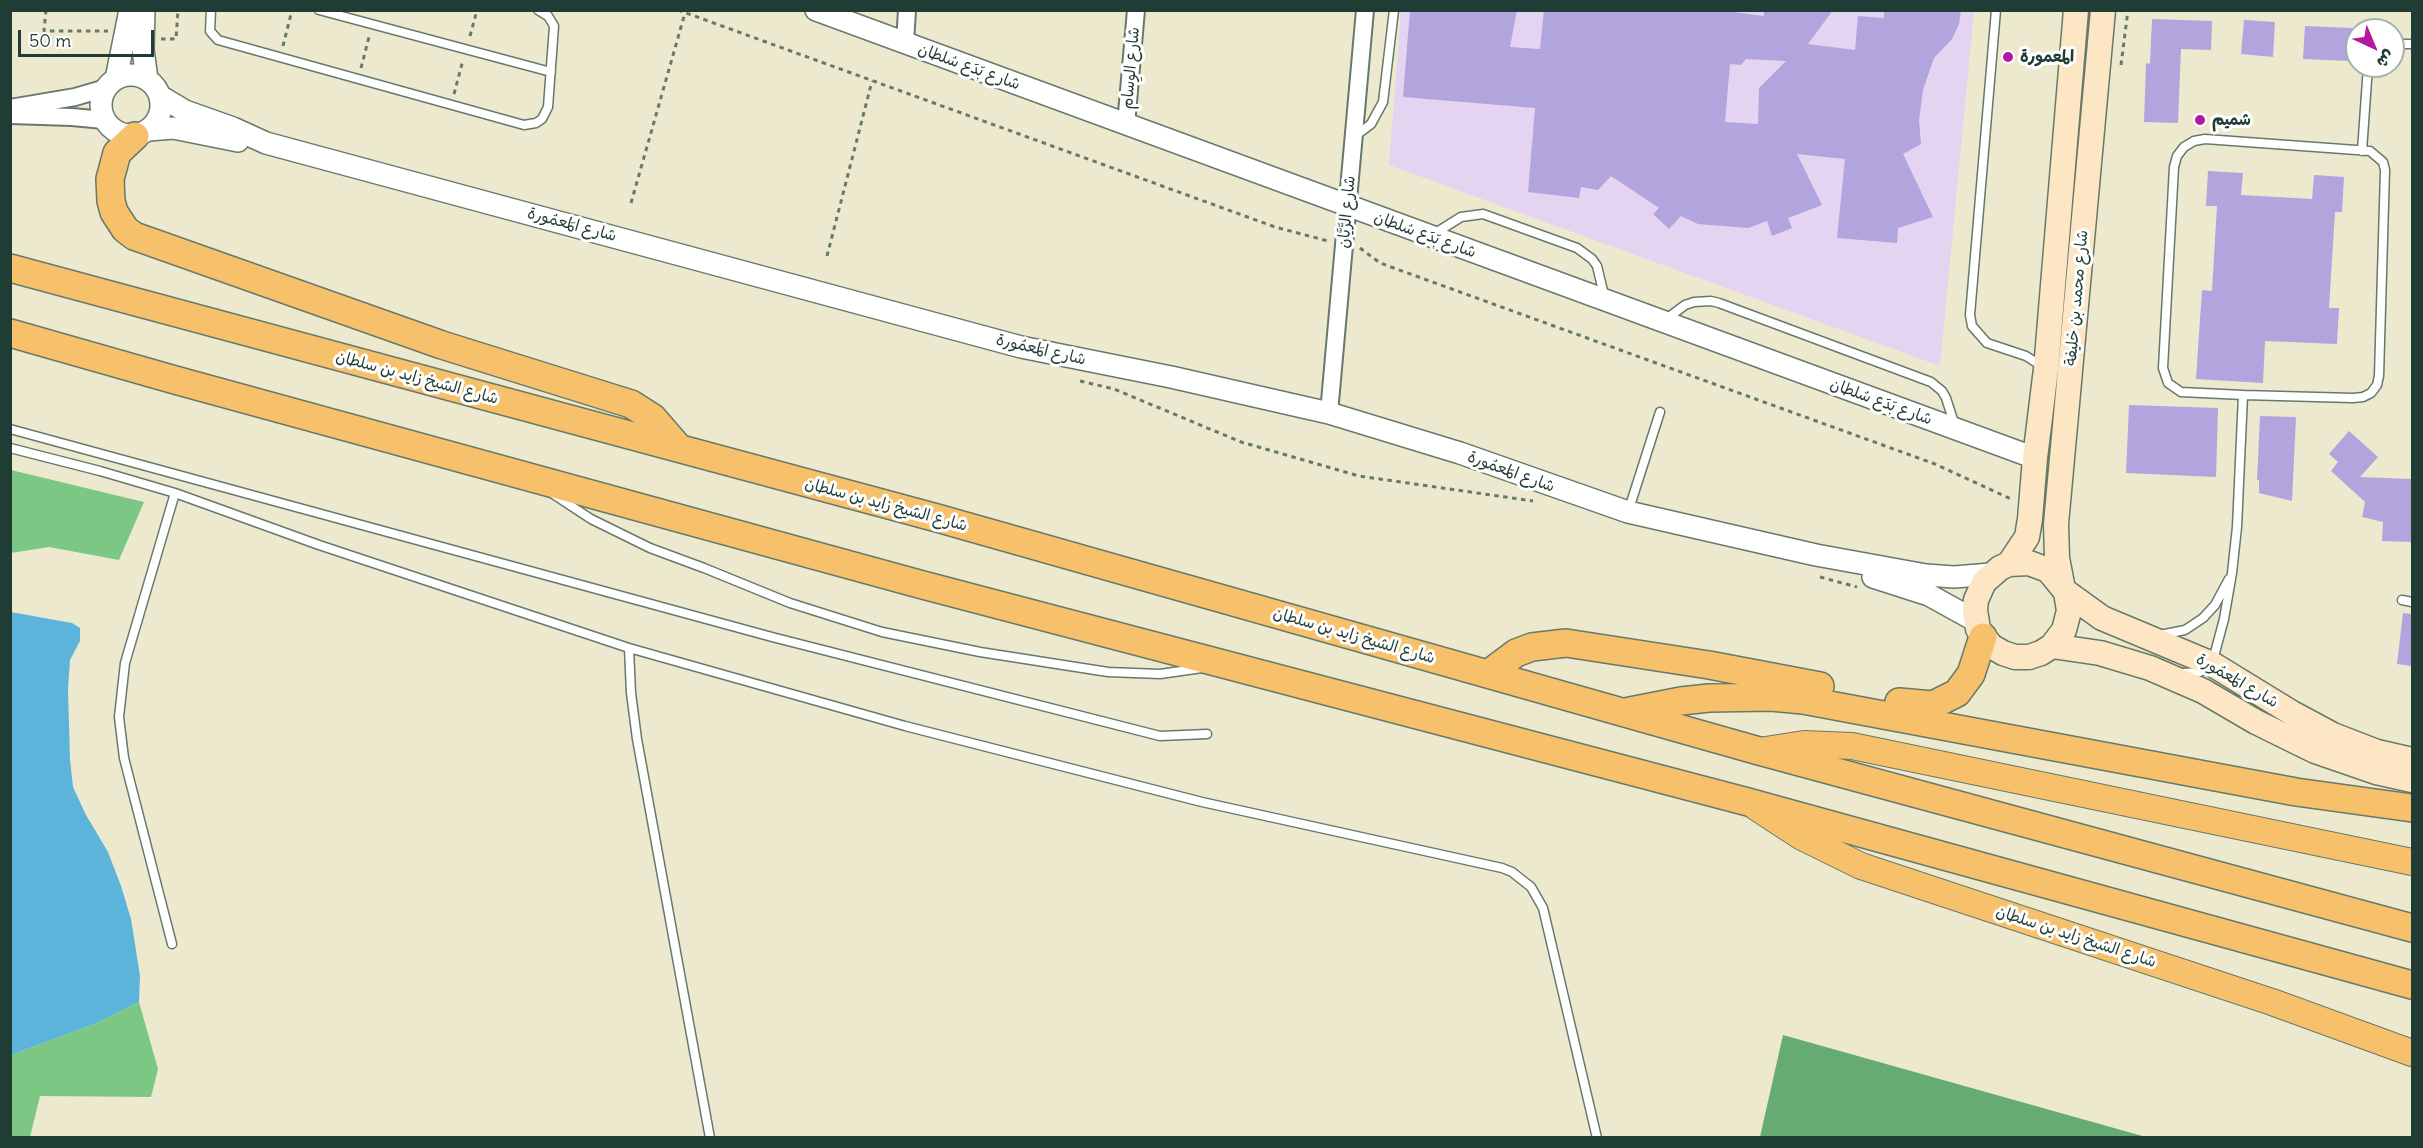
<!DOCTYPE html>
<meta charset="utf-8">
<style>
body{margin:0}
#map{position:relative;width:2423px;height:1148px;overflow:hidden;background:#ede9cf;font-family:Delius,"Playpen Sans Arabic",sans-serif}
canvas{display:block}
.frame{position:absolute;inset:0;border:12px solid #1f3d34;pointer-events:none}
.north{position:absolute;left:2345px;top:18px;width:60px;height:60px;box-sizing:border-box;background:#fff;border:2px solid #a5b1ae;border-radius:50%;rotate:136deg;font-size:16px;font-weight:700;line-height:24px;text-align:center;color:#1f3d34}
.north::after{content:'';display:block;margin:auto;width:21px;height:27px;background:#b5179e;clip-path:polygon(50% 0,100% 100%,50% 72%,0 100%)}
.scale{position:absolute;left:18px;top:30px;width:136px;height:27px;box-sizing:border-box;border:3px solid #1f3d34;border-top:0;padding-left:8px;font-size:18px;line-height:21px;white-space:nowrap;color:#1f3d34;-webkit-text-stroke:4px #fff;paint-order:stroke}
</style>
<div id="map">
<canvas width="2423" height="1148"></canvas>
<div class="frame"></div>
<div class="north">ش</div>
<div class="scale">50 m</div>
</div>
<script>
const c = document.querySelector('canvas').getContext('2d');
c.lineJoin = 'round';
function fill(path, color) { c.fillStyle = color; c.fill(path, 'evenodd'); }
const toPath = rows => new Path2D(rows.map(r => 'M' + r).join(''));
function trace(path, color, width, dash) { c.strokeStyle = color; c.lineWidth = width; c.lineCap = dash ? 'butt' : 'round'; c.setLineDash(dash || []); c.stroke(path); }
function label(font, color, halo, rows, align = 'center') {
  c.font = font + ' Delius,"Playpen Sans Arabic",sans-serif'; c.lineWidth = 6; c.setLineDash([]); c.textBaseline = 'middle'; c.strokeStyle = halo; c.fillStyle = color; for (const [text, x, y, turn = 0] of rows) {
    c.save(); c.translate(x, y); c.rotate((+turn || 0) * Math.PI / 180); c.textAlign = isNaN(turn) ? turn : align; if (halo) c.strokeText(text, 0, 0); c.fillText(text, 0, 0); c.restore();
  }
}
const built = toPath([
 [1401,11,1974,11,1940,366,1389,165]
]);
const green = toPath([
 [11,470,144,502,119,560,49,547,11,553],
 [139,1002,158,1069,151,1097,40,1096,30,1137,11,1138,11,1055,97,1023]
]);
const forest = toPath([
 [1783,1035,2146,1137,1760,1137]
]);
const water = toPath([
 [11,612,72,623,80,628,80,641,70,660,68,689,70,759,73,787,86,815,108,852,121,886,131,919,140,976,139,1002,97,1023,11,1055]
]);
const building = toPath([
 [1410,10,1517,10,1510,47,1540,49,1544,10,1717,10,1764,16,1764,10,1833,10,1808,44,1855,50,1858,16,1884,18,1884,10,1961,10,1959,24,1952,39,1934,58,1923,90,1919,120,1921,144,1903,154,1933,217,1898,228,1897,243,1837,238,1845,159,1797,154,1822,205,1788,218,1792,228,1772,236,1767,221,1748,228,1698,224,1681,216,1669,229,1653,214,1659,208,1611,176,1598,190,1581,187,1579,198,1528,192,1535,108,1403,97],
 [1746,59,1786,61,1759,88,1758,124,1725,122,1730,64,1741,65],
 [2152,19,2212,21,2211,50,2181,49,2178,123,2144,122,2146,63,2150,64],
 [2244,20,2275,22,2273,57,2241,54],
 [2305,26,2352,28,2350,61,2303,59],
 [2208,171,2243,173,2241,195,2312,199,2314,175,2344,177,2342,212,2335,212,2329,308,2339,308,2337,344,2265,341,2263,383,2196,379,2202,290,2212,291,2217,206,2206,206],
 [2129,405,2218,408,2216,477,2126,473],
 [2260,416,2296,417,2292,501,2259,493,2259,480,2257,480],
 [2349,431,2378,457,2360,477,2412,479,2412,542,2382,541,2383,522,2362,517,2365,502,2331,471,2338,462,2329,454],
 [2403,613,2412,614,2412,666,2397,664]
]);
const path = toPath([
 [46,10,44,31,108,31],
 [678,10,1275,227,1328,241],
 [470,36,477,10],
 [161,39,176,39,178,10],
 [283,46,292,10],
 [2121,65,2128,10],
 [361,68,369,37],
 [454,94,463,60],
 [631,203,685,13],
 [1360,248,1380,263,1935,464,2011,499],
 [827,256,872,81],
 [1080,381,1114,389,1241,442,1359,476,1533,501],
 [1820,577,1857,587]
]);
const service = toPath([
 [211,10,210,31,218,40,524,125,536,123,542,119,548,107,554,26,548,16,538,10],
 [319,10,551,72],
 [1996,10,1970,315,1972,326,1987,343,2026,356,2043,367],
 [2393,44,2412,44],
 [1355,136,1371,124,1383,102,1394,10],
 [2205,139,2370,151,2383,162,2385,170,2379,376,2377,385,2371,393,2363,397,2353,398,2243,395,2181,392,2168,383,2163,368,2174,167,2177,156,2184,147,2194,141,2205,139],
 [2362,151,2368,66],
 [1434,234,1461,217,1483,214,1577,248,1592,259,1597,266,1605,299],
 [1665,320,1685,305,1694,302,1711,301,1719,303,1931,382,1942,391,1946,398,1955,426],
 [10,429,772,637,1160,736,1207,734],
 [10,448,100,471,175,493,319,545,629,648,905,726,1202,802,1502,868,1512,872,1531,887,1543,908,1597,1138],
 [553,494,591,519,650,548,704,568,790,603,882,632,980,652,1108,672,1160,674,1202,668],
 [1628,512,1660,412],
 [2402,600,2412,602],
 [2160,635,2185,630,2203,618,2215,605,2229,579],
 [629,648,631,693,637,739,710,1138],
 [2183,673,2200,672,2212,664,2224,619,2232,573,2237,527,2243,395],
 [172,944,124,758,119,717,125,663,175,493]
]);
const minor = toPath([
 [905,43,907,10],
 [10,108,75,97,106,88],
 [10,115,72,117,104,120],
 [1126,125,1136,10],
 [1329,413,1365,10]
]);
const tertiary = toPath([
 [144,10,143,50,147,79],
 [816,10,2035,458],
 '101 105a30 30 0 1 1 60 0a30 30 0 1 1-60 0Z',
 [116,79,130,10],
 [160,96,185,111,233,128,266,143,1021,347,1171,377,1329,413,1460,453,1628,512,1816,555,1926,575,1954,577,1991,574],
 [149,130,173,128,238,141],
 [1873,577,1929,595,1976,621]
]);
const secondary = toPath([
 [2009,564,2027,537,2030,519,2035,458,2046,369,2076,10],
 [2062,584,2057,558,2056,524,2103,10],
 [2066,592,2069,611,2064,630,2052,646,2041,653,2029,657,2015,657,2003,653,1991,646,1978,629,1975,610,1976,600,1984,582,2000,568,2009,564,2029,563,2048,570,2066,592,2102,618,2212,664,2292,713,2333,735,2377,752,2412,760],
 [2052,646,2100,653,2150,668,2203,691,2256,722,2315,751,2376,772,2412,780]
]);
const primary = toPath([
 [1759,751,1804,744,1852,746,2412,862],
 [1756,807,1802,837,1861,866,2272,1002,2412,1053]
]);
const trunk = toPath([
 [135,136,117,153,110,179,111,201,114,212,125,229,134,236,442,345,631,404,653,418,679,448],
 [10,268,937,518,1759,751,2412,928],
 [10,333,175,380,919,584,1748,802,2412,985],
 [1488,674,1516,653,1532,647,1566,643,1709,665,1820,686],
 [1899,702,1933,705,1957,693,1971,674,1983,637],
 [1630,711,1681,701,1709,698,1771,697,1803,700,2296,792,2412,808]
]);
const markers = [
 [2008,57,6,"#b5179e"],
 [2200,120,6,"#b5179e"]
];
const poiNames = [
 ["المعمورة",2020,57],
 ["شميم",2212,120]
];
const streetNames = [
 ["شارع بَدَع سُلطان",969,67,20],
 ["شارع الوِسام",1131,68,-85],
 ["شارع الرَّيَّان",1347,212,-85],
 ["شارع المَعمُورة",572,225,15],
 ["شارع بَدَع سُلطان",1425,235,20],
 ["شارع محمد بن خليفة",2077,298,-85],
 ["شارع المَعمُورة",1041,350,13],
 ["شارع الشيخ زايد بن سلطان",417,378,15],
 ["شارع بَدَع سُلطان",1881,402,20],
 ["شارع المَعمُورة",1511,472,20],
 ["شارع الشيخ زايد بن سلطان",886,505,15],
 ["شارع الشيخ زايد بن سلطان",1354,636,16],
 ["شارع المَعمُورة",2237,681,30],
 ["شارع الشيخ زايد بن سلطان",2076,937,18]
];
fill(built, '#e4d3f1');
fill(green, '#7dc784');
fill(forest, '#66ac72');
fill(water, '#5db4da');
fill(building, '#b2a4dd');
trace(service, '#67796a', 11);
trace(minor, '#67796a', 20);
trace(tertiary, '#67796a', 24);
trace(secondary, '#67796a', 27);
trace(primary, '#67796a', 28);
trace(trunk, '#67796a', 30);
trace(path, '#67796a', 3, [4.5, 4.5]);
trace(service, '#fff', 8);
trace(minor, '#fff', 16);
trace(tertiary, '#fff', 21);
trace(secondary, '#fce6c4', 24);
trace(primary, '#f7c06b', 26);
trace(trunk, '#f7c06b', 27);
for (const [x, y, r, color] of markers) { const dot = new Path2D(); dot.arc(x, y, r, 0, 2 * Math.PI); c.fillStyle = color; c.fill(dot); trace(dot, '#fff', 2); }
label('bold 16px', '#1f3d34', '#fff', poiNames, 'left');
label('16px', '#1f3d34', '#fff', streetNames);
</script>
